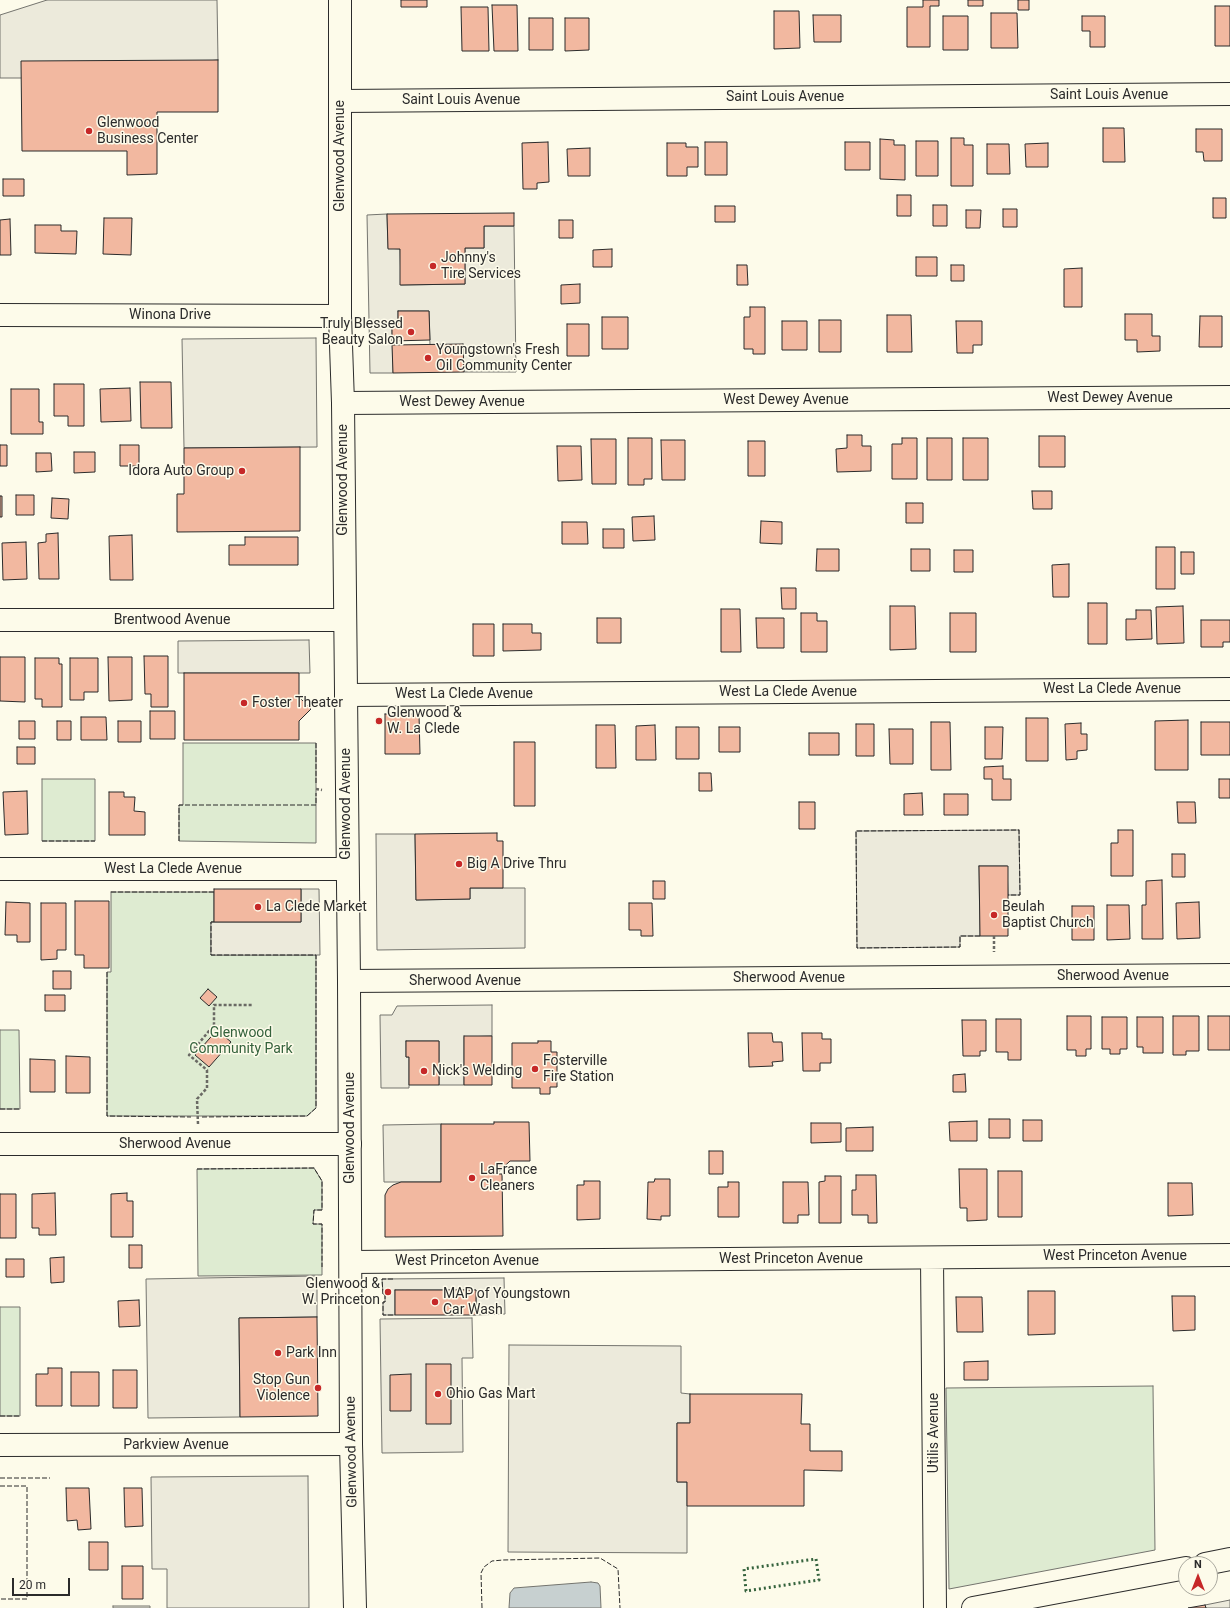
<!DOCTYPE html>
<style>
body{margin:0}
#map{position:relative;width:1230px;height:1608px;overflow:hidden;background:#fdfbea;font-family:Roboto,sans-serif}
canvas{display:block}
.north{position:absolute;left:1178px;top:1556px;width:40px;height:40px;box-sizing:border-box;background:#fdfbea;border:1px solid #a9a89e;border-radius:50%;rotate:0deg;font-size:11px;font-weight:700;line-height:16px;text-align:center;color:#2b2b2b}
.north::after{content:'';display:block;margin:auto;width:14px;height:18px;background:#c62828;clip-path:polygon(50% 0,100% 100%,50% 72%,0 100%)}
.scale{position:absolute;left:12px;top:1578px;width:58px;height:18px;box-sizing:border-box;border:2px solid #2b2b2b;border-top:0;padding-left:5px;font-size:12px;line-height:14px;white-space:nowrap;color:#2b2b2b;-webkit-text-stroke:3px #fdfbea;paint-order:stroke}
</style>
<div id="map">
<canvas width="1230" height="1608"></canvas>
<div class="north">N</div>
<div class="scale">20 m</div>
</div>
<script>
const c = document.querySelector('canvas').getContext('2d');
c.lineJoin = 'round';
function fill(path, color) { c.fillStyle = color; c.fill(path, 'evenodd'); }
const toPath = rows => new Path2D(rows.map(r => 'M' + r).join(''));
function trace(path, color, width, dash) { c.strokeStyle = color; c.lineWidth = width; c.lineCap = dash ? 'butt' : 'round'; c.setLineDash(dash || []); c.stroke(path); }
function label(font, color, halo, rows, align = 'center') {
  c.font = font + ' Roboto,sans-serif'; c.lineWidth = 3; c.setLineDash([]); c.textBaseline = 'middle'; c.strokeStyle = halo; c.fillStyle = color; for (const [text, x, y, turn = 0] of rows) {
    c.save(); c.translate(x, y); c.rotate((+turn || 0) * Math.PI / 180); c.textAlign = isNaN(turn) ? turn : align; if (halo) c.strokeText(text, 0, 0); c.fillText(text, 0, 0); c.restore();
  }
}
const green = toPath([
 [183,743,316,743,316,843,179,841,179,805,183,805,183,743],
 [42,779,95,779,95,841,42,841,42,779],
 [111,892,214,892,214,922,211,922,211,955,316,955,316,1108,307,1116,107,1116,107,972,111,972,111,892],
 [0,1030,19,1030,20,1109,0,1109,0,1030],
 [314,1168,322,1181,322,1210,314,1210,313,1224,322,1224,322,1275,198,1276,197,1169,314,1168],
 [0,1307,20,1307,20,1416,0,1416,0,1307],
 [1153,1386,1155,1550,949,1589,946,1388,1153,1386]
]);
const parking = toPath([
 [47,0,217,0,218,60,21,78,0,78,0,15,47,0],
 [387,214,388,248,400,249,401,285,465,284,465,248,484,248,484,226,514,226,516,372,464,372,463,345,430,345,429,311,398,311,398,323,392,323,393,373,370,373,367,215,387,214],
 [316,338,317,447,184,448,182,339,316,338],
 [309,640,310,673,178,673,178,641,309,640],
 [1019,830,1020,895,1008,895,1007,866,979,866,980,936,960,936,960,947,857,948,856,831,1019,830],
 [376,834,415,834,416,900,470,899,470,888,525,888,525,948,377,950,376,834],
 [301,889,319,889,320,955,211,955,211,922,301,922,301,889],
 [492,1005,492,1036,464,1037,464,1085,439,1085,439,1041,406,1041,406,1057,409,1057,409,1088,381,1088,380,1015,392,1015,397,1006,492,1005],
 [441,1124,441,1182,384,1182,383,1125,441,1124],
 [317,1276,317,1317,239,1318,240,1417,148,1418,146,1279,317,1276],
 [504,1278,505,1314,476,1315,476,1290,395,1290,395,1315,383,1315,383,1302,385,1302,385,1295,383,1294,382,1279,504,1278],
 [472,1318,473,1358,462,1358,463,1452,382,1453,380,1319,472,1318],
 [509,1345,681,1346,681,1393,690,1394,690,1423,677,1423,677,1482,687,1482,687,1553,508,1552,509,1345],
 [308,1476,309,1608,167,1608,167,1569,152,1569,151,1477,308,1476],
 [1230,1600,1230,1608,1206,1608,1205,1605,1230,1600],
 [113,1606,150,1606,150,1608,113,1608,113,1606]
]);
const water = toPath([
 [591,1582,598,1583,600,1586,601,1608,509,1608,510,1593,514,1588,591,1582]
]);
const building = toPath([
 [401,0,427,0,427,7,401,7,401,0],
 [923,0,939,0,939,6,930,6,930,47,907,47,907,7,923,7,923,0],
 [968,0,983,0,983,6,968,6,968,0],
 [1018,0,1029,0,1029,10,1018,10,1018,0],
 [492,5,517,5,518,51,494,51,492,5],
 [1215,6,1230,6,1230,46,1215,46,1215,6],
 [461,7,488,7,489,51,462,51,461,7],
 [774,11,799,11,800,48,774,49,774,11],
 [991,13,1017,13,1018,48,991,48,991,13],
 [813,15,841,15,841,42,814,42,813,15],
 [943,16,968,16,968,50,943,50,943,16],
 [1082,16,1105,16,1105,47,1090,47,1090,31,1082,31,1082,16],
 [529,18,553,18,553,50,529,50,529,18],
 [565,18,589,18,589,50,565,51,565,18],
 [218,60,218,112,157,112,157,174,127,175,127,151,22,151,21,61,218,60],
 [1103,128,1124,128,1125,162,1103,162,1103,128],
 [1196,129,1222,129,1222,161,1204,161,1203,152,1196,152,1196,129],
 [951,138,964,138,964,145,973,145,973,186,951,186,951,138],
 [880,139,894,140,894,145,905,145,905,180,880,179,880,139],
 [916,141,938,141,938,176,916,176,916,141],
 [548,142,549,182,537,183,537,189,523,189,522,143,548,142],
 [705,142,727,142,727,175,705,175,705,142],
 [845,142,870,142,870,170,845,170,845,142],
 [667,143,686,143,686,147,698,147,698,167,687,167,687,176,667,176,667,143],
 [1048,143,1048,167,1026,167,1025,144,1048,143],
 [987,144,1009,144,1010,174,987,174,987,144],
 [590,148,590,176,568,176,567,149,590,148],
 [3,179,24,179,24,196,3,196,3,179],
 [897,195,911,195,911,216,897,216,897,195],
 [1213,198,1226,198,1226,218,1213,218,1213,198],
 [933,205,947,205,947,226,933,226,933,205],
 [715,206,735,206,735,222,715,222,715,206],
 [1003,209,1017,209,1017,227,1003,227,1003,209],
 [966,210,981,210,980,228,966,228,966,210],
 [514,213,514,226,484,226,484,248,465,248,465,284,400,285,400,249,388,249,387,214,514,213],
 [104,218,132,218,131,255,103,254,104,218],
 [10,219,11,255,0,255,0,220,10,219],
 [559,220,573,220,573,238,559,238,559,220],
 [35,225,61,225,61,231,77,231,76,254,35,253,35,225],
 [612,249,612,267,593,267,593,250,612,249],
 [916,257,937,257,937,276,916,276,916,257],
 [737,265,747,265,748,285,737,285,737,265],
 [951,265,964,265,964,281,951,281,951,265],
 [1082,268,1082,307,1064,307,1064,269,1082,268],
 [580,284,580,303,561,304,561,285,580,284],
 [750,307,765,307,765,354,753,354,753,349,744,349,744,317,750,317,750,307],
 [398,311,429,311,430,340,392,341,392,323,398,323,398,311],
 [1125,314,1152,314,1152,336,1160,336,1160,351,1137,352,1137,340,1125,340,1125,314],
 [887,315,911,315,912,352,887,352,887,315],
 [1200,316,1222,316,1222,347,1199,347,1200,316],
 [602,317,628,317,628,349,602,349,602,317],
 [819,320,841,320,841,352,819,352,819,320],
 [782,321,807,321,807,350,782,350,782,321],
 [956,321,982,321,982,345,973,345,973,353,957,353,956,321],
 [567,324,589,324,589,356,567,356,567,324],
 [463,344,464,372,393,373,392,345,463,344],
 [140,382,171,382,172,428,141,428,140,382],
 [54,384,84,384,84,426,68,426,68,416,54,416,54,384],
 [130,388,131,421,101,422,100,389,130,388],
 [11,389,39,389,39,422,43,422,43,434,11,434,11,389],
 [847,435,862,435,862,446,871,446,871,471,837,472,836,449,847,448,847,435],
 [1039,436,1065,436,1065,467,1039,467,1039,436],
 [628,438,652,438,652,479,644,479,644,485,628,485,628,438],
 [902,438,917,438,917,479,892,479,892,444,902,444,902,438],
 [927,438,952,438,952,480,927,480,927,438],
 [963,438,988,438,988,480,963,480,963,438],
 [591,439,616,439,616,484,592,484,591,439],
 [661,440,685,440,685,480,662,480,661,440],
 [748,441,765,441,765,476,748,476,748,441],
 [0,445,7,445,7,466,0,466,0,445],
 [120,445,139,445,139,466,120,466,120,445],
 [557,446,581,446,582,480,558,481,557,446],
 [300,447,300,531,177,532,177,494,184,494,184,448,300,447],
 [74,452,95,452,95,472,74,473,74,452],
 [36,453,51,453,52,471,36,472,36,453],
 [1032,491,1052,491,1052,509,1033,509,1032,491],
 [16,495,34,495,34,515,16,515,16,495],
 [0,496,2,496,2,517,0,517,0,496],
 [52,498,69,499,68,519,51,518,52,498],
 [906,503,923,503,923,523,906,523,906,503],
 [654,516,655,540,633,541,632,517,654,516],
 [761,521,782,522,782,544,760,543,761,521],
 [562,522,587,522,588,544,562,544,562,522],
 [603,529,624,529,624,548,603,548,603,529],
 [58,533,59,579,39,579,38,543,46,542,46,534,58,533],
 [132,535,133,580,110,580,109,536,132,535],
 [245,537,298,537,298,565,229,565,229,545,245,545,245,537],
 [26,542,27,579,3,580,2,543,26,542],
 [1156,547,1175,547,1175,589,1156,589,1156,547],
 [817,549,839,549,839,571,816,571,817,549],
 [911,549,930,549,930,571,911,571,911,549],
 [954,550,973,550,973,572,954,572,954,550],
 [1181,552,1194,552,1194,574,1181,574,1181,552],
 [1069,564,1069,597,1053,597,1052,565,1069,564],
 [781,588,796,588,796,609,782,609,781,588],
 [1088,603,1107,603,1107,644,1088,644,1088,603],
 [890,606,915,606,916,649,890,650,890,606],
 [1183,606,1184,643,1157,644,1156,607,1183,606],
 [721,609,740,609,741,652,721,652,721,609],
 [1136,610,1151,610,1152,639,1126,640,1126,619,1136,619,1136,610],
 [801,613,817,613,817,621,827,621,827,652,801,652,801,613],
 [950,613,976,613,976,652,950,652,950,613],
 [597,618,621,618,621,643,597,643,597,618],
 [756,618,784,618,784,648,757,648,756,618],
 [1201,620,1230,620,1230,642,1223,642,1223,647,1201,647,1201,620],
 [473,624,494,624,494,656,473,656,473,624],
 [503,624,532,624,532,633,541,633,541,650,503,651,503,624],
 [144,656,168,656,168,707,151,707,151,694,145,694,144,656],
 [0,657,25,657,25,702,0,701,0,657],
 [108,657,132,657,132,700,109,701,108,657],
 [35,658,59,658,59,664,62,664,62,707,42,707,42,699,35,699,35,658],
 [70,658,98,658,98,692,84,692,84,700,70,700,70,658],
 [184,673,299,673,299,697,311,709,299,721,299,740,184,740,184,673],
 [150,711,175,711,175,739,150,739,150,711],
 [385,714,419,714,420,754,385,754,385,714],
 [81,717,106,717,107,740,81,740,81,717],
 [1026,718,1048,718,1048,761,1026,761,1026,718],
 [1188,720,1188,770,1155,770,1155,721,1188,720],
 [19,721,35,721,35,739,19,739,19,721],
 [57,721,71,721,71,740,57,740,57,721],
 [118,721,141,721,141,742,118,742,118,721],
 [931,722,950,722,951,770,931,770,931,722],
 [1201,722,1230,722,1230,755,1201,755,1201,722],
 [1081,723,1081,734,1087,734,1087,750,1077,751,1077,759,1066,760,1065,724,1081,723],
 [856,724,874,724,874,756,856,756,856,724],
 [596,725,615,725,616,768,596,768,596,725],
 [655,725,656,760,636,760,636,726,655,725],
 [676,727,699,727,699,759,676,759,676,727],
 [719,727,740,727,740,752,719,752,719,727],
 [985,727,1003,727,1002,759,985,759,985,727],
 [889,729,913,729,913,764,890,764,889,729],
 [809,733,839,733,839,755,809,755,809,733],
 [514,742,535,742,535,806,514,806,514,742],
 [17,747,35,747,35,764,17,764,17,747],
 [1003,766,1003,779,1011,779,1011,800,992,800,992,779,984,779,984,767,1003,766],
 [699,773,711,773,712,791,699,791,699,773],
 [1219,779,1230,779,1230,798,1219,798,1219,779],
 [27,791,28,834,5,835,3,792,27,791],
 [109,792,124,792,124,797,135,797,134,811,145,812,145,835,109,835,109,792],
 [922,793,923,815,904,815,904,794,922,793],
 [944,794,968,794,968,815,944,815,944,794],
 [799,802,815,802,815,829,799,829,799,802],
 [1177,802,1195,802,1196,823,1178,823,1177,802],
 [1118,830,1133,830,1133,876,1111,876,1111,843,1118,843,1118,830],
 [497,833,497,841,503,841,503,888,470,888,470,899,416,900,415,834,497,833],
 [1172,854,1185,854,1185,877,1172,877,1172,854],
 [979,866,1008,866,1008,936,980,936,979,866],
 [1162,880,1163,939,1142,939,1142,905,1146,905,1146,881,1162,880],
 [653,881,665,881,665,899,653,899,653,881],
 [214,889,301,889,301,922,214,922,214,889],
 [75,901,109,901,109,968,84,968,84,955,75,955,75,901],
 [6,902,30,903,30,942,17,942,17,935,5,935,6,902],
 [1199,902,1200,938,1177,939,1176,903,1199,902],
 [41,903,66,903,66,950,57,950,57,959,41,960,41,903],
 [629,903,652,903,653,936,641,936,641,930,629,930,629,903],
 [1107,905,1129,905,1130,939,1107,940,1107,905],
 [1072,906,1094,906,1094,940,1072,940,1072,906],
 [53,971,71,971,71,989,53,989,53,971],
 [208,989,217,997,209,1006,200,998,208,989],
 [45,995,65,995,65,1011,45,1011,45,995],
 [1067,1016,1091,1016,1091,1049,1086,1049,1086,1056,1076,1056,1076,1050,1067,1050,1067,1016],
 [1173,1016,1199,1016,1199,1051,1186,1051,1186,1055,1173,1055,1173,1016],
 [1208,1016,1230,1016,1230,1050,1208,1050,1208,1016],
 [1102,1017,1127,1017,1127,1049,1120,1049,1120,1054,1110,1054,1110,1049,1102,1049,1102,1017],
 [1137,1017,1163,1017,1163,1053,1143,1053,1143,1047,1137,1047,1137,1017],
 [996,1019,1021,1019,1021,1060,1008,1060,1008,1052,996,1052,996,1019],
 [962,1020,986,1020,986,1051,980,1051,980,1056,963,1056,962,1020],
 [217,1030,231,1042,209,1067,195,1055,217,1030],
 [748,1033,772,1033,773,1042,782,1042,783,1061,772,1062,773,1066,749,1067,748,1033],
 [802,1033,822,1033,822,1039,831,1039,831,1063,820,1063,820,1071,803,1071,802,1033],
 [464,1036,492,1036,492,1085,464,1085,464,1036],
 [406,1041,439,1041,439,1085,409,1085,409,1057,406,1057,406,1041],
 [538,1041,551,1041,551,1052,557,1052,557,1087,550,1087,550,1094,540,1094,540,1088,512,1088,512,1043,538,1043,538,1041],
 [66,1056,90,1057,90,1093,66,1093,66,1056],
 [30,1059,55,1060,55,1092,30,1092,30,1059],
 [965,1074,966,1092,953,1092,953,1075,965,1074],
 [989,1119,1010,1119,1010,1138,989,1138,989,1119],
 [1023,1120,1042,1120,1042,1141,1023,1141,1023,1120],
 [977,1121,977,1141,950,1141,949,1122,977,1121],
 [494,1122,529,1122,530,1161,510,1161,496,1174,502,1174,503,1236,385,1237,385,1195,388,1189,393,1185,401,1182,441,1182,441,1124,494,1124,494,1122],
 [811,1123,841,1123,841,1142,811,1143,811,1123],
 [873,1127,873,1151,846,1151,846,1128,873,1127],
 [709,1151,723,1151,723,1174,709,1174,709,1151],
 [959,1169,987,1169,987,1220,967,1221,967,1208,960,1208,959,1169],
 [998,1171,1022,1171,1022,1217,998,1217,998,1171],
 [856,1175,876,1175,877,1223,868,1223,868,1215,852,1215,852,1190,856,1190,856,1175],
 [825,1176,841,1176,841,1223,819,1223,819,1182,825,1181,825,1176],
 [655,1179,670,1179,670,1216,661,1216,661,1220,647,1219,648,1182,654,1182,655,1179],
 [584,1181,600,1181,600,1219,577,1220,577,1185,584,1185,584,1181],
 [728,1182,739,1182,739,1217,718,1217,718,1187,728,1187,728,1182],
 [783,1182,808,1182,809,1215,798,1215,798,1223,783,1223,783,1182],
 [1168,1183,1192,1183,1193,1215,1168,1216,1168,1183],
 [55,1193,56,1235,39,1235,39,1228,32,1228,32,1194,55,1193],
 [127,1193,127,1201,133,1201,133,1237,111,1237,111,1194,127,1193],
 [0,1194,16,1194,16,1238,0,1238,0,1194],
 [129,1245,142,1245,142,1268,129,1268,129,1245],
 [64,1257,64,1282,51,1283,50,1258,64,1257],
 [6,1259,24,1259,24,1277,6,1277,6,1259],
 [395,1290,476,1290,476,1315,395,1315,395,1290],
 [1028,1291,1055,1291,1055,1334,1028,1335,1028,1291],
 [1172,1296,1195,1296,1195,1330,1173,1331,1172,1296],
 [956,1297,982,1297,983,1332,957,1332,956,1297],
 [139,1300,140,1326,119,1327,118,1301,139,1300],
 [317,1317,318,1416,240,1417,239,1318,317,1317],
 [988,1361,988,1380,964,1380,964,1362,988,1361],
 [426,1364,451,1364,451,1424,426,1424,426,1364],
 [48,1368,62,1368,62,1406,36,1406,36,1374,48,1374,48,1368],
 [113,1370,137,1370,137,1408,113,1408,113,1370],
 [71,1372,99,1372,99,1406,71,1406,71,1372],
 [411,1374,411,1411,390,1411,390,1375,411,1374],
 [690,1394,802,1394,801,1424,810,1424,810,1451,842,1451,842,1471,804,1470,804,1506,687,1506,687,1482,677,1482,677,1423,690,1423,690,1394],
 [66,1488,89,1488,91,1529,78,1530,77,1520,67,1521,66,1488],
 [124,1488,142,1488,143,1526,125,1527,124,1488],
 [89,1542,108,1542,108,1570,89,1570,89,1542],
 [122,1566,143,1566,143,1599,122,1599,122,1566],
 [1205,1605,1206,1608,1188,1608,1205,1605]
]);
const path = toPath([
 [316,789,322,790],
 [994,936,994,952],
 [198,1124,197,1099,207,1088,207,1070,189,1055,214,1025,214,1005,253,1005]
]);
const minor = toPath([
 [341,101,1230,94],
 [0,315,340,316],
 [343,403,1230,397],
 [0,620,344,620],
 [346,695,1230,689],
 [0,869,347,869],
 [349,981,1230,975],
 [0,1144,350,1144],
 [932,1258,935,1608],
 [351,1262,1230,1255],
 [0,1445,351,1444]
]);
const major = toPath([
 [340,0,340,316,343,403,349,981,351,1444,355,1608],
 [1205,1564,1230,1559],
 [973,1608,1186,1568]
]);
const hedge = toPath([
 [816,1559,819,1580,746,1591,744,1569,816,1559]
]);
const fence = toPath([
 [316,743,316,783],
 [42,841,95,841],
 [179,841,179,805,316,805,316,793],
 [111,892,214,892],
 [980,936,960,936,960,947,857,948,856,831,1019,830,1020,895,1008,895],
 [107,972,107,1116,191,1117],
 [0,1109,20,1109],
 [202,1117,307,1116,316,1108,316,955,211,955,211,922,214,922],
 [197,1169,314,1168,322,1181,322,1210,314,1210,313,1224,322,1224,322,1267],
 [393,1279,382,1279,383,1294,385,1294,385,1302,383,1302,383,1315,395,1315],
 [0,1416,20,1416],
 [0,1478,50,1478],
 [0,1486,27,1486,27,1599,0,1599],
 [482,1608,481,1573,484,1567,492,1561,503,1560,600,1558,618,1569,620,1608]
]);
const markers = [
 [89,131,4,"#c62828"],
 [433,266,4,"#c62828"],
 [411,332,4,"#c62828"],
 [428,358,4,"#c62828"],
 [242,471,4,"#c62828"],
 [244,703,4,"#c62828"],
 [379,721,4,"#c62828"],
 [459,864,4,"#c62828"],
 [258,907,4,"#c62828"],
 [994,915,4,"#c62828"],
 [535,1069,4,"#c62828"],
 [424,1071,4,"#c62828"],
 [472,1178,4,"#c62828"],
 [388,1292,4,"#c62828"],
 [435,1302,4,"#c62828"],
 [278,1353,4,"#c62828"],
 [318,1388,4,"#c62828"],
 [438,1394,4,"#c62828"]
];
const streetNames = [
 ["Saint Louis Avenue",1109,95],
 ["Saint Louis Avenue",785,97],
 ["Saint Louis Avenue",461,100],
 ["Glenwood Avenue",340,156,-90],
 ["Winona Drive",170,315],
 ["West Dewey Avenue",1110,398],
 ["West Dewey Avenue",786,400],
 ["West Dewey Avenue",462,402],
 ["Glenwood Avenue",343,480,-90],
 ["Brentwood Avenue",172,620],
 ["West La Clede Avenue",1112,689],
 ["West La Clede Avenue",788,692],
 ["West La Clede Avenue",464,694],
 ["Glenwood Avenue",346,804,-90],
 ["West La Clede Avenue",173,869],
 ["Sherwood Avenue",1113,976],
 ["Sherwood Avenue",789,978],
 ["Sherwood Avenue",465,981],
 ["Glenwood Avenue",350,1128,-90],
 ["Sherwood Avenue",175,1144],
 ["West Princeton Avenue",1115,1256],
 ["West Princeton Avenue",791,1259],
 ["West Princeton Avenue",467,1261],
 ["Utilis Avenue",934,1433,-90],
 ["Parkview Avenue",176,1445],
 ["Glenwood Avenue",352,1452,-91]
];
const poiNames = [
 ["Glenwood",97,123],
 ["Business Center",97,139],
 ["Johnny's",441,258],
 ["Tire Services",441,274],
 ["Truly Blessed",403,324,"right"],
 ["Beauty Salon",403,340,"right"],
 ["Youngstown's Fresh",436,350],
 ["Oil Community Center",436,366],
 ["Idora Auto Group",234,471,"right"],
 ["Foster Theater",252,703],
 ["Glenwood &",387,713],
 ["W. La Clede",387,729],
 ["Big A Drive Thru",467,864],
 ["La Clede Market",266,907],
 ["Beulah",1002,907],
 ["Baptist Church",1002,923],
 ["Fosterville",543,1061],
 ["Fire Station",543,1077],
 ["Nick's Welding",432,1071],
 ["LaFrance",480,1170],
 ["Cleaners",480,1186],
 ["Glenwood &",380,1284,"right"],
 ["W. Princeton",380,1300,"right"],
 ["MAP of Youngstown",443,1294],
 ["Car Wash",443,1310],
 ["Park Inn",286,1353],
 ["Stop Gun",310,1380,"right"],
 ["Violence",310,1396,"right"],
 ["Ohio Gas Mart",446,1394]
];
const parkNames = [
 ["Glenwood",241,1033],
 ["Community Park",241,1049]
];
fill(green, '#deebd1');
trace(green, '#74746e', 1);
fill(parking, '#eceadb');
trace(parking, '#74746e', 1);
fill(water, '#c7d0d0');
trace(water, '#74746e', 1);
fill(building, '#f2b8a0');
trace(building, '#2b2b2b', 1);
trace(minor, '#2b2b2b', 24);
trace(major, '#2b2b2b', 24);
trace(path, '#6a6964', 2.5, [3, 2]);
trace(minor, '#fdfbea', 22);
trace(major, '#fdfbea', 22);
trace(hedge, '#34623c', 3, [2, 3]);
trace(fence, '#2b2b2b', 1, [5, 2]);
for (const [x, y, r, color] of markers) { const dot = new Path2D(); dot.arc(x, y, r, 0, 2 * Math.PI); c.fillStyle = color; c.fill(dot); trace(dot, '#fdfbea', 1.5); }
label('14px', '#2b2b2b', '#fdfbea', streetNames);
label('14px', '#2b2b2b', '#fdfbea', poiNames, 'left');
label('14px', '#34623c', '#fdfbea', parkNames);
</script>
